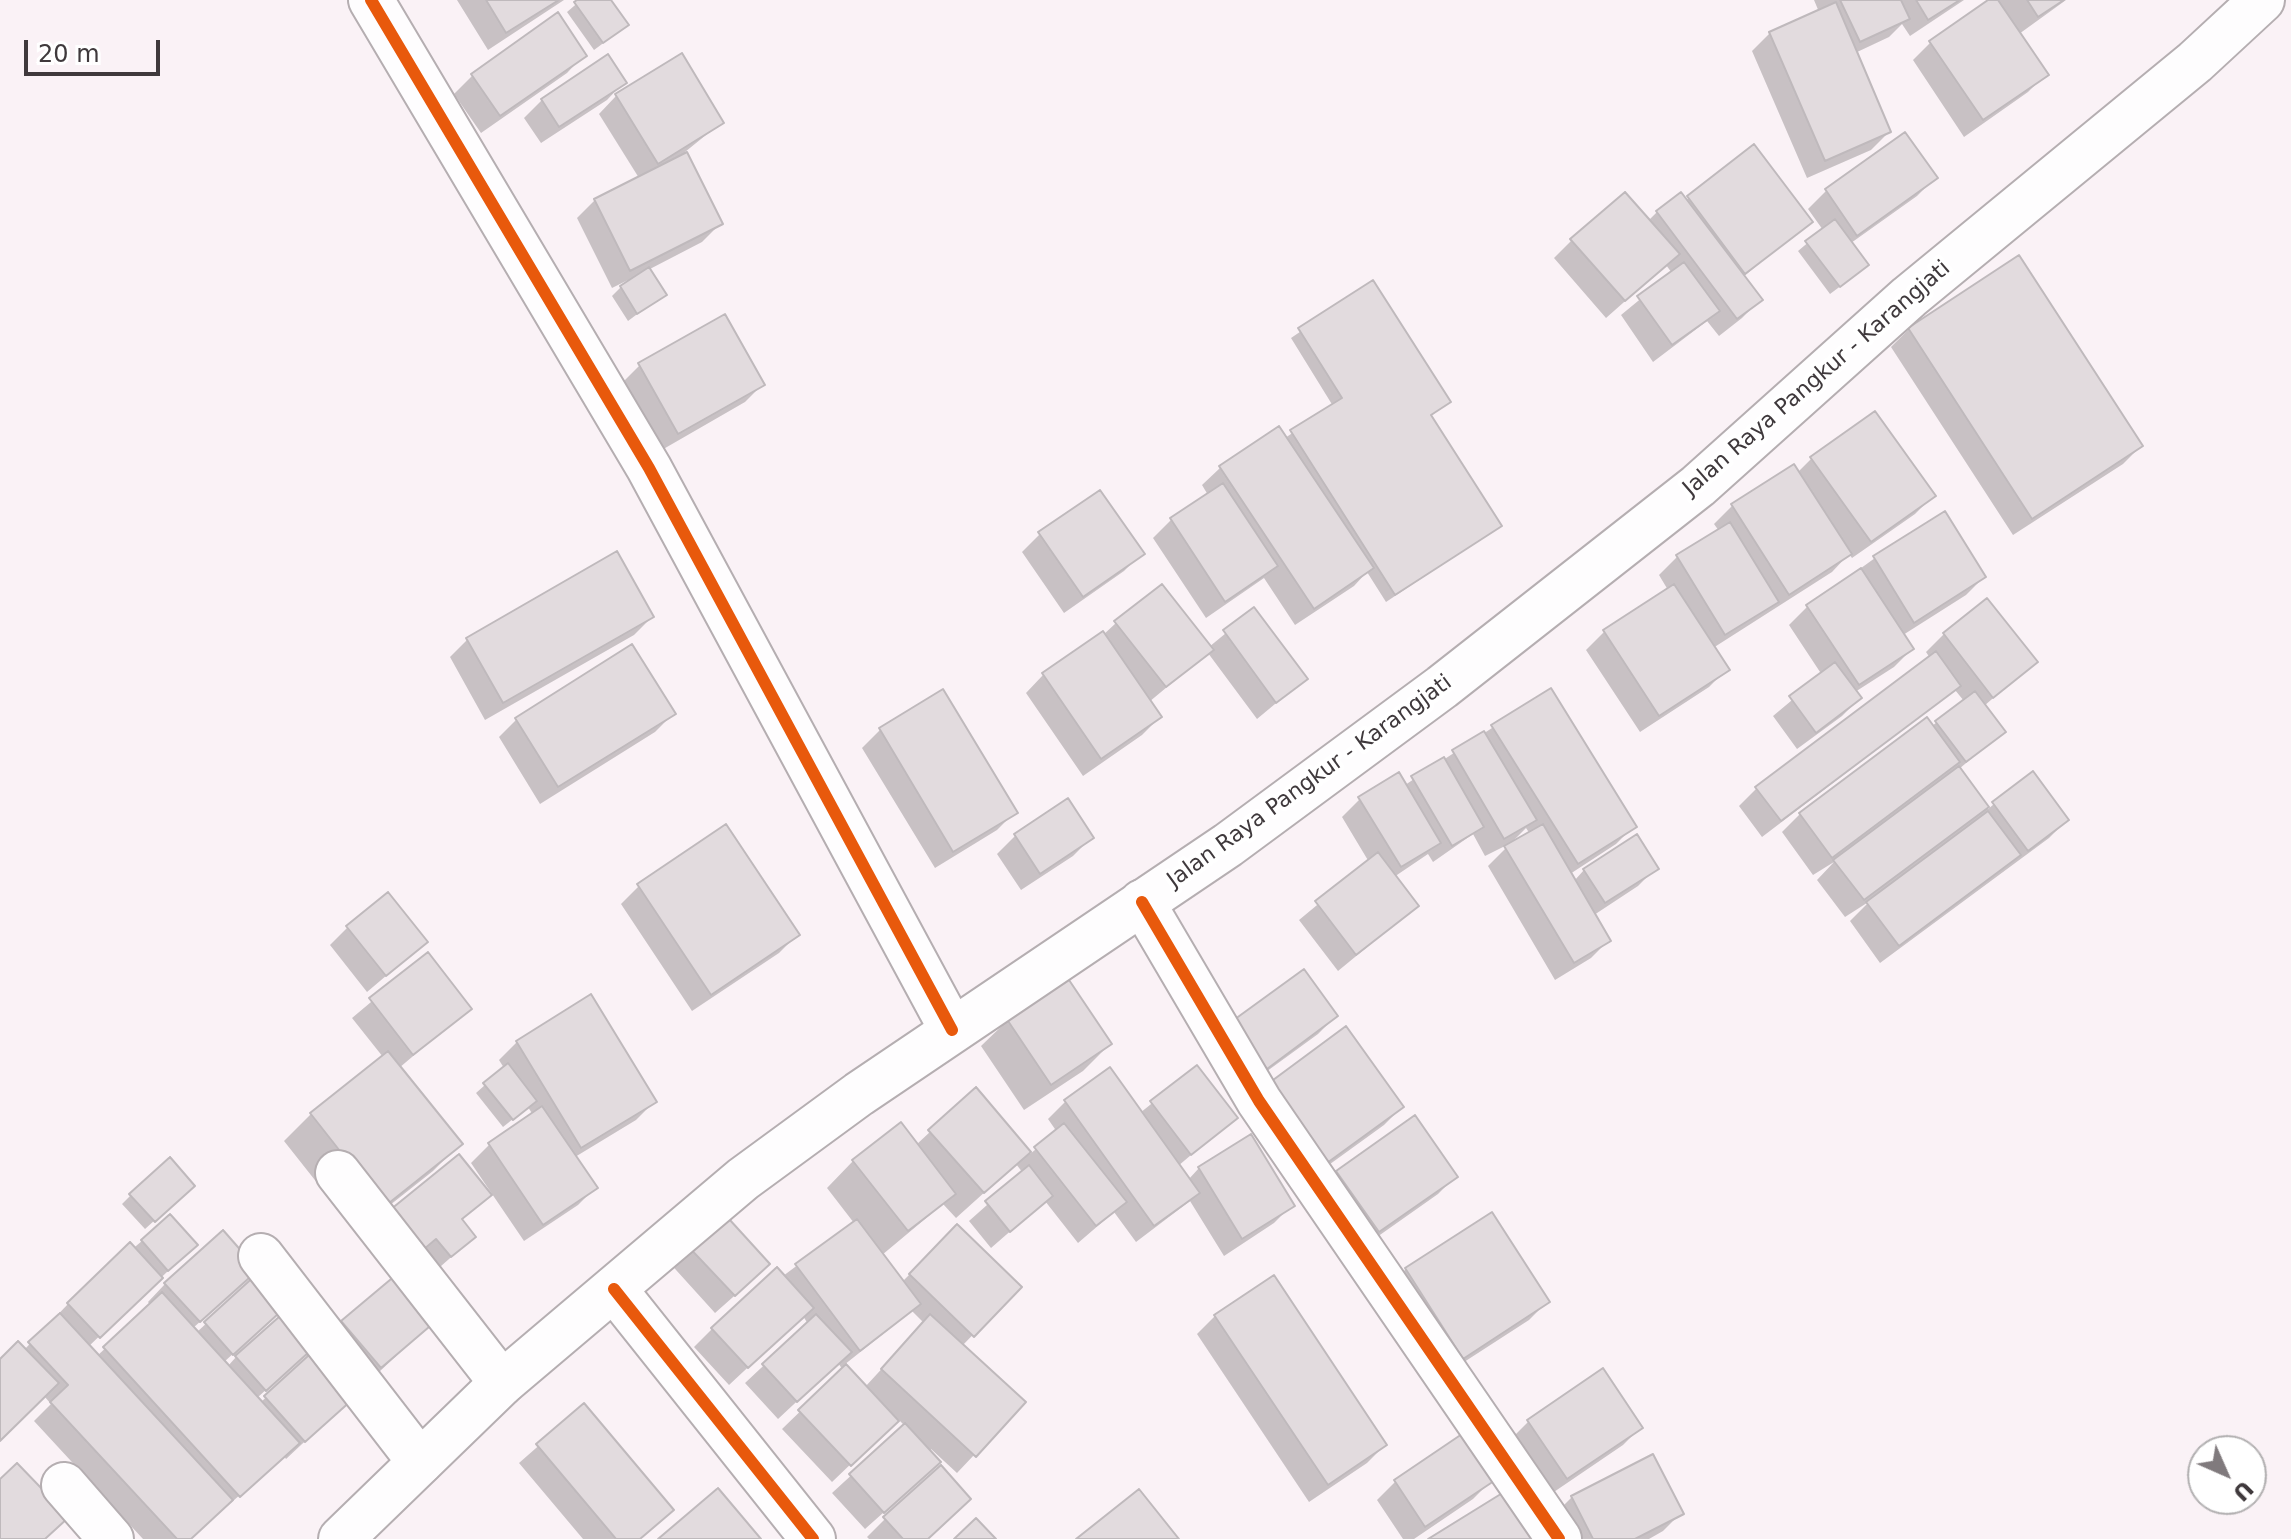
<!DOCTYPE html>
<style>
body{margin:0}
#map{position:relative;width:2291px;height:1539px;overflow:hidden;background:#faf2f6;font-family:"DejaVu Sans",sans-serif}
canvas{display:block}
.north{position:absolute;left:2187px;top:1435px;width:80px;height:80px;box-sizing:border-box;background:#fff;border:2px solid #b2b0b1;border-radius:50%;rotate:135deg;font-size:22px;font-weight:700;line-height:32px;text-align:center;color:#3f393c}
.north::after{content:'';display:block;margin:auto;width:28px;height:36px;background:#807a7d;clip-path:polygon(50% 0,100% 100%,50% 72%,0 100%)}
.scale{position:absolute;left:24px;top:40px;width:136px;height:36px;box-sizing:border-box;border:4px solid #3f393c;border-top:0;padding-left:10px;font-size:24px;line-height:28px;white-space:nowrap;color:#3f393c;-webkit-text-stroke:6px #fff;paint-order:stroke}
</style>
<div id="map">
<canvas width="2291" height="1539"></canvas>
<div class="north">U</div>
<div class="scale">20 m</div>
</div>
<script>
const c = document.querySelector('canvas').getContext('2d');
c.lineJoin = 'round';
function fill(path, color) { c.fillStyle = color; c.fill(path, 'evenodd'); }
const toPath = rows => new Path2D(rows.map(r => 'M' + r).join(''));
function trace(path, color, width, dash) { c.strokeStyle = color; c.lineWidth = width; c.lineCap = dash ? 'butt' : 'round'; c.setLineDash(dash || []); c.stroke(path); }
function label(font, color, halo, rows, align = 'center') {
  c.font = font + ' "DejaVu Sans",sans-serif'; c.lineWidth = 8; c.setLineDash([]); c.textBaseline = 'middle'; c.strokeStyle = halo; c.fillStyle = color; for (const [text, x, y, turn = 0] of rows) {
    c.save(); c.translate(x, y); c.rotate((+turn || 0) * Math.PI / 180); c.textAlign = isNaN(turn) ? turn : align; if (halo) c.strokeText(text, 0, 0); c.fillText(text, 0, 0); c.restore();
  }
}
const shadow = toPath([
 [457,0,564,0,488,50],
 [581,0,609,0,617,33,594,50,567,12],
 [1814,0,1964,0,1910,36,1902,24,1889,37,1855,53,1889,132,1871,150,1807,178,1752,51,1770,33,1819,12],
 [1992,0,2066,0,2019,34,2046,74,2028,92,1964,137,1913,60,1931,42],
 [557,15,584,55,567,73,481,133,454,94,472,76],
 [681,56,722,122,685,152,720,224,702,242,648,270,664,294,628,321,612,296,628,280,612,288,577,218,595,200,639,178,599,114,616,96],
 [624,82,607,100,541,143,524,118,542,100],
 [1904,135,1935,178,1917,196,1851,243,1858,273,1830,294,1798,251,1823,230,1808,209,1826,191],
 [1754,147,1810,222,1743,277,1760,300,1742,318,1719,336,1707,321,1653,362,1621,315,1672,273,1666,265,1606,318,1554,258,1572,240,1648,221,1657,212,1685,201],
 [1372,283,1448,402,1430,417,1500,526,1386,602,1367,572,1354,586,1295,625,1264,578,1206,618,1153,538,1171,520,1208,495,1202,485,1220,468,1279,428,1285,438,1333,406,1291,338],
 [1909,329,2141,446,2123,464,2013,535,1891,347],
 [640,365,763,384,745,402,660,451,622,383],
 [1812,458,1933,496,1915,514,1852,558,1849,554,1832,572,1713,648,1727,669,1709,687,1640,732,1586,650,1604,632,1668,590,1659,575,1677,557,1719,531,1714,524,1732,506,1797,473],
 [1040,534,1142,553,1124,571,1064,613,1022,552],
 [1875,558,1984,577,1966,595,1903,635,1912,649,1894,667,1855,692,1860,698,1842,716,1797,749,1773,716,1822,675,1789,625,1807,607],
 [1254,610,1305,679,1257,719,1208,653,1149,702,1160,717,1142,735,1083,776,1026,693,1043,675,1103,635,1116,623,1209,647],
 [652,617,634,635,485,720,450,657,468,639],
 [1944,634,2035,662,1984,706,2003,732,1959,769,1988,809,2032,773,2067,820,2049,838,1880,963,1850,921,1870,901,1845,917,1817,880,1834,862,1813,875,1782,832,1800,814,1927,720,1932,726,1964,701,1955,690,1762,837,1739,806,1757,788,1930,658,1926,652],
 [1550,690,1634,826,1616,844,1570,874,1574,881,1584,870,1656,868,1638,886,1594,915,1609,940,1591,958,1555,980,1488,866,1511,843,1485,856,1473,834,1433,862,1428,854,1394,877,1417,906,1338,971,1299,920,1369,862,1342,817,1360,799,1405,785],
 [1526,828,1530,834,1511,843],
 [673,714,655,732,540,804,499,737,517,719],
 [880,730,1015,812,997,830,935,868,862,748],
 [1067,801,1091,838,1073,856,1021,890,997,854,1015,836],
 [639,886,797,935,779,953,692,1011,621,904],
 [348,927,426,942,367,992,330,945],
 [427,955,470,1008,399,1068,460,1144,433,1171,356,1232,284,1141,311,1114,383,1057,352,1018],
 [1303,972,1336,1016,1318,1034,1248,1085],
 [1008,1020,1110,1044,1083,1071,1024,1110,981,1046],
 [517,1042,654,1102,636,1120,575,1157,596,1187,578,1205,524,1241,471,1163,489,1145,533,1115,528,1107,503,1127,476,1093,504,1068,499,1060],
 [1197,1067,1235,1118,1178,1166,1188,1180,1199,1168,1250,1137,1292,1205,1274,1223,1224,1256,1190,1201,1136,1242,1114,1212,1078,1243,1045,1201,991,1248,969,1221,1023,1173,1016,1164,956,1218,943,1204,882,1255,902,1282,957,1227,1019,1287,962,1346,974,1455,957,1473,931,1449,920,1480,865,1529,832,1493,905,1426,898,1419,832,1482,782,1429,843,1370,838,1363,778,1419,745,1383,808,1324,803,1316,729,1385,694,1347,712,1329,854,1223,827,1188,853,1161,916,1145,975,1090,1030,1154,1057,1132,1048,1119,1066,1101,1140,1113],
 [912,1311,924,1323,865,1387,844,1365],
 [1252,1102,1402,1107,1384,1125,1308,1180],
 [1338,1172,1456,1176,1438,1194,1360,1249,1320,1190],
 [184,1194,145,1229,122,1204,131,1195],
 [489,1195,461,1221,474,1237,432,1274,374,1230],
 [170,1217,187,1253,88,1347,97,1356,151,1306,148,1302,165,1284,238,1288,193,1328,197,1332,259,1275,268,1322,224,1362,228,1366,236,1357,320,1345,403,1272,440,1315,286,1459,284,1456,190,1539,143,1539,34,1421,51,1404,44,1396,0,1439,0,1362,24,1350,68,1304],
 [305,1354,309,1358,261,1402,257,1398],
 [685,1242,750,1282,715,1313,667,1260],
 [1406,1269,1547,1302,1529,1320,1444,1375,1388,1287],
 [1273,1278,1385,1445,1367,1463,1309,1502,1197,1334,1215,1316],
 [1602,1371,1641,1427,1623,1445,1548,1496,1510,1440,1528,1422],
 [584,1406,671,1510,640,1539,583,1539,519,1463],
 [1462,1437,1491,1481,1473,1499,1414,1539,1403,1539,1377,1500,1395,1482],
 [1572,1497,1681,1513,1663,1531,1649,1539,1566,1539,1554,1515],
 [885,1519,926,1539,869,1539,867,1537]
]);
const building = toPath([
 [486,0,559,0,506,33,486,0],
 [577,0,611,0,629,25,603,43,574,2,577,0],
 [1840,0,1901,0,1910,19,1860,42,1840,0],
 [1916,0,1960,0,1928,20,1916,0],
 [1988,0,1998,0,2049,75,1983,120,1929,41,1988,0],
 [2027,0,2064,0,2038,17,2027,0],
 [1836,2,1891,132,1825,161,1769,32,1836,2],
 [558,12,587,56,500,116,471,74,558,12],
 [682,53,724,123,658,164,615,94,682,53],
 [608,54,627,83,559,127,541,99,608,54],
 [1905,132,1938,178,1857,236,1825,189,1905,132],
 [1754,144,1813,222,1745,274,1687,196,1754,144],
 [687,152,723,224,630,271,594,199,687,152],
 [1625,192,1680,254,1625,301,1570,239,1625,192],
 [1681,192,1763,300,1737,319,1656,211,1681,192],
 [1835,219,1869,265,1840,287,1805,241,1835,219],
 [2019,255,2143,446,2032,519,1908,328,2019,255],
 [1684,262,1720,311,1672,345,1637,296,1684,262],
 [649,267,667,295,637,314,620,286,649,267],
 [1373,280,1451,402,1431,415,1502,526,1395,595,1290,430,1342,398,1298,328,1373,280],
 [725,314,765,385,678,434,638,363,725,314],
 [1875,411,1936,496,1871,542,1810,457,1875,411],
 [1279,426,1374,568,1314,609,1219,466,1279,426],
 [1794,464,1852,554,1789,595,1731,504,1794,464],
 [1223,483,1278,566,1225,602,1170,518,1223,483],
 [1100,490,1145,554,1083,597,1038,532,1100,490],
 [1945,511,1986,577,1914,623,1873,556,1945,511],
 [1730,522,1779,602,1725,635,1676,555,1730,522],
 [617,551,654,617,503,703,466,638,617,551],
 [1861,568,1914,649,1859,685,1806,605,1861,568],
 [1162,584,1214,650,1166,687,1114,621,1162,584],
 [1674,584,1730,670,1659,716,1603,630,1674,584],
 [1987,598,2038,662,1993,698,1943,633,1987,598],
 [1254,607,1308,679,1276,703,1223,630,1254,607],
 [1103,631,1162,717,1101,759,1042,673,1103,631],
 [632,644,676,714,558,787,515,718,632,644],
 [1936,651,1961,686,1781,821,1755,787,1936,651],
 [1835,662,1862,698,1816,733,1789,696,1835,662],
 [1551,688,1637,827,1578,864,1491,725,1551,688],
 [943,689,1018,813,953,852,879,728,943,689],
 [1975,691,2006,732,1966,762,1935,721,1975,691],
 [1927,717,1960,762,1832,858,1799,813,1927,717],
 [1484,731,1537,820,1504,839,1452,750,1484,731],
 [1444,757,1484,827,1452,846,1411,776,1444,757],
 [1959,766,1989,807,1864,900,1833,860,1959,766],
 [2033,771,2069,820,2028,851,1992,802,2033,771],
 [1399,772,1441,843,1401,867,1358,797,1399,772],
 [1068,798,1094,838,1040,874,1014,834,1068,798],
 [1988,811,2021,855,1899,946,1866,902,1988,811],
 [726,824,800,935,711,995,637,884,726,824],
 [1543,824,1611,941,1574,963,1504,846,1543,824],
 [1637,834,1659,869,1605,903,1583,869,1637,834],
 [1378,852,1419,906,1356,955,1315,901,1378,852],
 [388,892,428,942,386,976,346,926,388,892],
 [428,952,472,1009,413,1055,369,998,428,952],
 [1304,969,1338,1016,1267,1069,1231,1022,1304,969],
 [1067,977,1112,1044,1051,1085,1006,1018,1067,977],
 [591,994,657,1102,581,1148,516,1041,591,994],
 [1346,1026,1404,1107,1327,1163,1269,1083,1346,1026],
 [388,1051,463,1144,384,1207,310,1113,388,1051],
 [508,1063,537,1101,513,1120,483,1083,508,1063],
 [1197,1065,1238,1118,1191,1155,1150,1101,1197,1065],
 [1110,1067,1200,1193,1154,1226,1064,1100,1110,1067],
 [976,1087,1031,1152,984,1193,928,1130,976,1087],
 [542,1106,598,1188,543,1225,488,1143,542,1106],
 [1415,1115,1458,1177,1379,1232,1336,1171,1415,1115],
 [901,1122,956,1194,908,1231,852,1160,901,1122],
 [1064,1123,1127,1202,1096,1226,1034,1147,1064,1123],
 [1251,1134,1295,1206,1242,1239,1198,1167,1251,1134],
 [459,1154,492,1195,462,1219,476,1237,451,1257,436,1239,423,1250,390,1210,459,1154],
 [170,1157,195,1186,155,1222,129,1194,170,1157],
 [1029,1165,1053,1196,1010,1232,985,1201,1029,1165],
 [719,1208,770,1264,735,1296,683,1241,719,1208],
 [1492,1212,1550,1302,1463,1359,1405,1268,1492,1212],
 [170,1214,198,1245,168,1271,141,1240,170,1214],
 [857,1219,921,1304,860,1351,795,1264,857,1219],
 [957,1224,1022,1287,974,1337,909,1274,957,1224],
 [223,1230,258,1270,200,1322,164,1283,223,1230],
 [130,1242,163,1278,100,1338,67,1303,130,1242],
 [777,1267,814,1308,748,1368,711,1328,777,1267],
 [403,1269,443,1315,381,1368,341,1321,403,1269],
 [259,1272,289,1304,233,1355,204,1322,259,1272],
 [1274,1275,1387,1445,1328,1485,1214,1315,1274,1275],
 [162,1292,300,1443,240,1497,103,1347,162,1292],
 [289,1308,320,1342,266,1391,235,1356,289,1308],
 [60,1313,233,1500,191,1539,177,1539,50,1402,68,1385,28,1342,60,1313],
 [816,1314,852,1352,797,1402,762,1364,816,1314],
 [930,1314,1026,1402,976,1457,881,1369,930,1314],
 [18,1341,59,1383,0,1441,0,1359,18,1341],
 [320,1345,362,1391,305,1442,264,1396,320,1345],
 [846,1364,899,1421,851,1466,798,1410,846,1364],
 [1603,1368,1643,1428,1567,1479,1527,1420,1603,1368],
 [584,1403,674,1510,640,1539,616,1539,536,1444,584,1403],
 [905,1423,941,1462,884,1513,849,1474,905,1423],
 [1462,1434,1494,1481,1425,1527,1394,1480,1462,1434],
 [1653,1454,1684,1514,1635,1539,1593,1539,1571,1496,1653,1454],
 [17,1463,69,1517,45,1539,0,1539,0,1479,17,1463],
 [941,1465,971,1499,928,1539,903,1539,883,1517,941,1465],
 [718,1488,761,1539,658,1539,718,1488],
 [1139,1489,1179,1539,1076,1539,1139,1489],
 [1504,1492,1532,1539,1428,1539,1504,1492],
 [976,1518,996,1539,954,1539,976,1518]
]);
const minor = toPath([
 [371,0,649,468,952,1030],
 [1142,902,1259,1101,1559,1539],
 [338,1173,502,1383],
 [261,1256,420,1462],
 [614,1289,813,1539],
 [64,1485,111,1539]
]);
const major = toPath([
 [341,1539,502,1383,743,1179,859,1094,1228,845,1442,687,1698,486,1909,297,2195,62,2262,0]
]);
const cycleway = toPath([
 [371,0,649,468,952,1030],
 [1142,902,1259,1101,1559,1539],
 [614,1289,813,1539]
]);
const streetNames = [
 ["Jalan Raya Pangkur - Karangjati",1817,379,-41],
 ["Jalan Raya Pangkur - Karangjati",1310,782,-36]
];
fill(shadow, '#0003');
fill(building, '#e2dbde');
trace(building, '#bfb9bc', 2);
trace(minor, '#b5aeb1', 48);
trace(major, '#b5aeb1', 48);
trace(minor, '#fefdfe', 44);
trace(major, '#fefdfe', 44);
trace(cycleway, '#e8590c', 12);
label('22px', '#3f393c', '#fff', streetNames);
</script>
